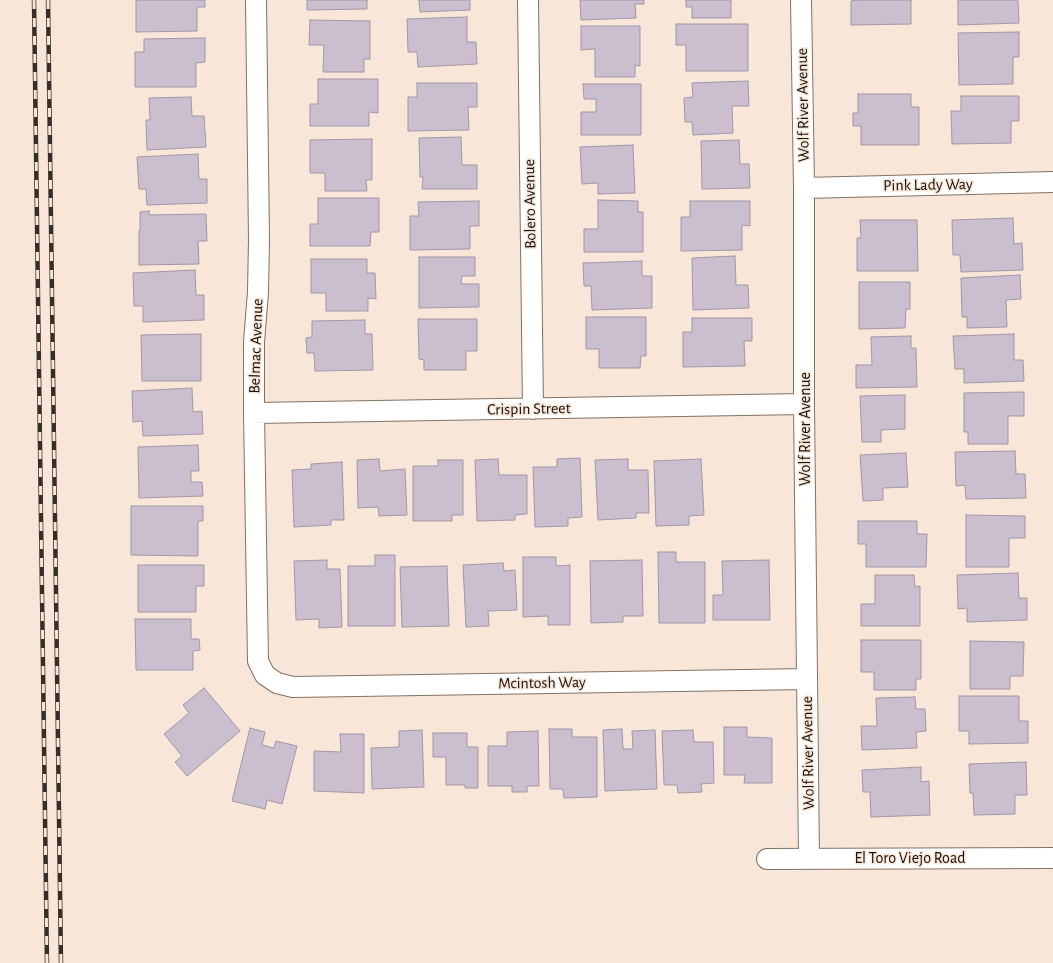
<!DOCTYPE html>
<style>
body{margin:0}
canvas{display:block;background:#f8e6d8}
</style>
<canvas width="1053" height="963"></canvas>
<script>
const c = document.querySelector('canvas').getContext('2d');
c.lineJoin = 'round';
function fill(path, color) { c.fillStyle = color; c.fill(path, 'evenodd'); }
const toPath = rows => new Path2D(rows.map(r => 'M' + r).join(''));
function trace(path, color, width, dash) { c.strokeStyle = color; c.lineWidth = width; c.lineCap = dash ? 'butt' : 'round'; c.setLineDash(dash || []); c.stroke(path); }
function label(font, color, halo, rows, align = 'center') {
  c.font = font + ' "Alegreya Sans",sans-serif'; c.lineWidth = 3; c.setLineDash([]); c.textBaseline = 'middle'; c.strokeStyle = halo; c.fillStyle = color; for (const [text, x, y, turn = 0] of rows) {
    c.save(); c.translate(x, y); c.rotate((+turn || 0) * Math.PI / 180); c.textAlign = isNaN(turn) ? turn : align; if (halo) c.strokeText(text, 0, 0); c.fillText(text, 0, 0); c.restore();
  }
}
const building = toPath([
 [136,0,205,0,205,7,197,7,197,31,136,32,136,0],
 [307,0,367,0,367,9,307,10,307,0],
 [419,0,470,0,470,10,420,12,419,0],
 [580,0,644,0,644,4,635,4,636,18,581,20,580,0],
 [686,0,731,0,731,18,692,18,692,7,686,7,686,0],
 [858,0,911,0,911,24,851,25,851,1,858,0],
 [958,0,1018,0,1019,23,958,25,958,0],
 [467,17,467,42,476,42,477,64,418,67,417,52,408,52,407,19,467,17],
 [310,20,370,21,370,59,364,59,364,72,323,72,324,45,309,45,310,20],
 [676,24,748,24,748,71,686,71,686,45,676,45,676,24],
 [581,26,640,26,640,66,635,65,635,77,595,77,595,49,581,50,581,26],
 [1019,32,1019,57,1013,57,1013,84,959,85,958,33,1019,32],
 [205,38,205,62,196,63,196,87,135,87,135,52,144,52,144,39,205,38],
 [318,79,378,79,378,113,369,112,369,126,310,126,310,104,318,104,318,79],
 [748,81,749,106,732,106,733,133,693,135,692,122,685,122,684,98,693,97,692,83,748,81],
 [417,83,477,83,477,107,468,107,469,130,408,131,408,97,417,97,417,83],
 [583,84,641,84,641,135,581,135,581,112,596,112,596,99,584,99,583,84],
 [858,94,911,94,911,107,919,107,919,145,861,145,861,126,853,126,853,113,858,113,858,94],
 [961,96,1019,96,1019,121,1011,121,1011,143,952,144,951,111,961,111,961,96],
 [191,97,192,116,204,116,206,147,147,150,146,120,150,120,149,98,191,97],
 [461,137,462,165,477,165,477,189,422,189,423,177,420,177,419,138,461,137],
 [372,139,372,180,366,180,367,191,325,191,325,173,310,173,310,140,372,139],
 [739,140,740,164,749,164,750,188,702,189,701,141,739,140],
 [633,145,635,193,598,194,598,183,582,184,580,147,633,145],
 [198,154,199,179,207,179,207,203,147,205,146,189,139,189,137,157,198,154],
 [318,198,379,198,379,232,371,232,370,246,310,246,310,224,318,224,318,198],
 [598,200,638,201,638,212,643,212,643,252,584,252,584,229,598,229,598,200],
 [479,201,479,226,470,226,470,249,410,250,410,216,419,216,418,202,479,201],
 [690,201,750,201,750,226,742,225,742,250,681,251,681,217,690,217,690,201],
 [149,211,149,215,206,214,207,241,198,241,199,264,139,265,139,231,140,231,140,212,149,211],
 [1013,218,1014,244,1022,243,1023,270,961,272,960,255,953,255,952,220,1013,218],
 [860,220,917,220,918,271,857,271,857,238,861,238,860,220],
 [735,256,736,285,748,285,749,308,693,310,692,258,735,256],
 [419,257,475,257,475,276,462,276,461,284,479,284,479,307,419,308,419,257],
 [311,259,367,259,367,273,375,273,376,299,368,298,368,311,326,311,326,293,311,293,311,259],
 [642,261,642,276,652,276,652,308,592,310,591,286,584,286,583,263,642,261],
 [195,270,196,295,204,295,204,320,143,322,143,306,134,306,133,273,195,270],
 [1020,275,1021,299,1006,300,1007,327,967,328,967,317,962,317,961,278,1020,275],
 [859,282,910,282,910,309,906,309,905,328,859,329,859,282],
 [586,317,646,317,646,356,641,356,640,368,599,368,599,349,586,349,586,317],
 [692,318,752,318,752,341,744,341,745,366,683,367,683,332,692,332,692,318],
 [418,319,477,319,477,351,466,351,466,370,424,370,424,360,419,359,418,319],
 [365,320,365,334,372,334,373,370,315,371,314,353,307,353,306,338,312,337,312,321,365,320],
 [201,334,201,381,142,381,141,335,201,334],
 [1014,334,1014,360,1023,360,1024,381,964,383,964,369,955,369,953,336,1014,334],
 [911,336,911,348,916,348,917,387,856,388,856,365,872,365,871,337,911,336],
 [192,388,193,412,202,411,203,434,143,436,142,421,133,422,132,391,192,388],
 [1024,392,1024,416,1008,416,1008,444,968,444,968,432,964,432,964,393,1024,392],
 [905,395,905,429,881,430,881,442,862,442,860,396,905,395],
 [198,445,199,471,191,471,191,482,202,482,203,496,139,498,138,447,198,445],
 [1015,451,1016,474,1025,474,1026,498,966,499,965,485,956,486,955,452,1015,451],
 [906,453,908,487,883,488,883,500,863,501,860,455,906,453],
 [580,458,582,517,568,518,568,526,535,527,533,467,557,467,557,459,580,458],
 [379,459,380,471,405,469,407,515,379,516,378,507,358,508,357,460,379,459],
 [498,459,499,475,527,475,527,514,515,515,515,520,477,521,475,460,498,459],
 [628,459,628,470,648,470,649,513,636,513,636,518,598,520,595,460,628,459],
 [701,459,704,515,689,516,689,525,656,526,654,461,701,459],
 [438,460,463,460,463,515,452,515,452,521,413,521,413,466,438,466,438,460],
 [342,462,344,520,331,520,331,525,294,527,292,470,311,469,311,464,342,462],
 [131,506,203,506,203,521,198,521,198,556,131,555,131,506],
 [966,515,1025,516,1025,538,1009,538,1009,567,966,567,966,515],
 [858,521,917,521,917,534,927,534,926,567,866,567,866,544,858,544,858,521],
 [658,552,676,552,676,562,705,562,705,623,659,623,658,552],
 [375,555,395,555,395,626,348,626,348,566,375,566,375,555],
 [523,557,556,557,556,566,570,565,570,625,548,625,548,616,523,617,523,557],
 [327,560,327,569,340,569,342,627,319,628,319,619,296,620,294,561,327,560],
 [642,560,643,616,623,616,623,622,591,623,590,561,642,560],
 [769,560,770,620,713,620,713,595,723,595,722,561,769,560],
 [503,563,504,571,515,570,517,610,488,611,489,626,466,627,463,565,503,563],
 [138,565,204,565,204,586,196,586,196,612,138,612,138,565],
 [447,566,449,626,402,627,400,567,447,566],
 [1018,573,1019,598,1027,598,1027,620,967,622,967,608,958,609,957,575,1018,573],
 [875,575,914,575,915,587,920,586,920,626,861,626,861,604,875,604,875,575],
 [135,619,191,619,191,639,199,639,200,650,193,651,193,670,136,670,135,619],
 [861,640,921,640,921,679,916,679,916,690,874,690,874,672,861,672,861,640],
 [970,641,1024,642,1023,676,1010,676,1010,689,970,689,970,641],
 [204,688,240,731,187,776,175,762,182,756,164,734,189,713,183,705,204,688],
 [959,696,1019,696,1019,721,1028,721,1028,743,969,744,969,731,959,731,959,696],
 [915,697,916,709,925,709,926,731,916,732,917,748,862,750,861,726,877,726,876,698,915,697],
 [724,727,747,727,747,737,772,738,772,783,744,783,745,775,724,775,724,727],
 [250,728,265,732,262,745,274,748,276,741,297,746,282,804,267,800,265,809,232,801,250,728],
 [549,729,572,729,572,737,597,737,597,797,564,798,563,789,550,789,549,729],
 [622,729,623,749,633,749,632,731,655,730,657,789,605,791,603,730,622,729],
 [422,730,424,787,372,789,371,748,399,747,399,731,422,730],
 [693,730,694,742,713,742,714,783,701,784,702,792,678,793,677,785,664,785,662,731,693,730],
 [538,731,539,786,527,786,527,792,512,792,512,786,488,786,488,746,507,746,507,732,538,731],
 [433,733,467,733,467,747,478,747,478,788,465,788,465,785,446,785,446,757,433,757,433,733],
 [340,734,364,734,364,793,314,791,314,751,341,752,340,734],
 [1026,762,1027,795,1015,795,1015,814,974,815,973,793,970,793,969,764,1026,762],
 [921,767,921,782,929,781,930,815,871,817,870,792,863,792,862,770,921,767]
]);
const minor = toPath([
 [256,0,259,240,258,292,254,342,254,413,258,661,265,675,277,683,293,687,807,679],
 [528,0,533,409],
 [801,0,804,188,804,404,809,858],
 [804,188,1053,182],
 [254,413,804,404],
 [767,859,1053,858]
]);
const rail = toPath([
 [34,0,47,963],
 [48,0,61,963]
]);
const streetNames = [
 ["Wolf River Avenue",803,105,-91],
 ["Pink Lady Way",928,185,-1],
 ["Bolero Avenue",530,204,-91],
 ["Belmac Avenue",256,346,-88],
 ["Crispin Street",529,409,-1],
 ["Wolf River Avenue",805,429,-90],
 ["Mcintosh Way",542,683,-1],
 ["Wolf River Avenue",808,753,-91],
 ["El Toro Viejo Road",910,858]
];
fill(building, '#cabecf');
trace(building, '#a196a6', 1);
trace(minor, '#827265', 22);
trace(minor, '#fff', 20);
trace(rail, '#362e28', 4.5);
trace(rail, '#f8e6d8', 3, [9]);
label('16px', '#18120d', '#f8e6d8', streetNames);
</script>
